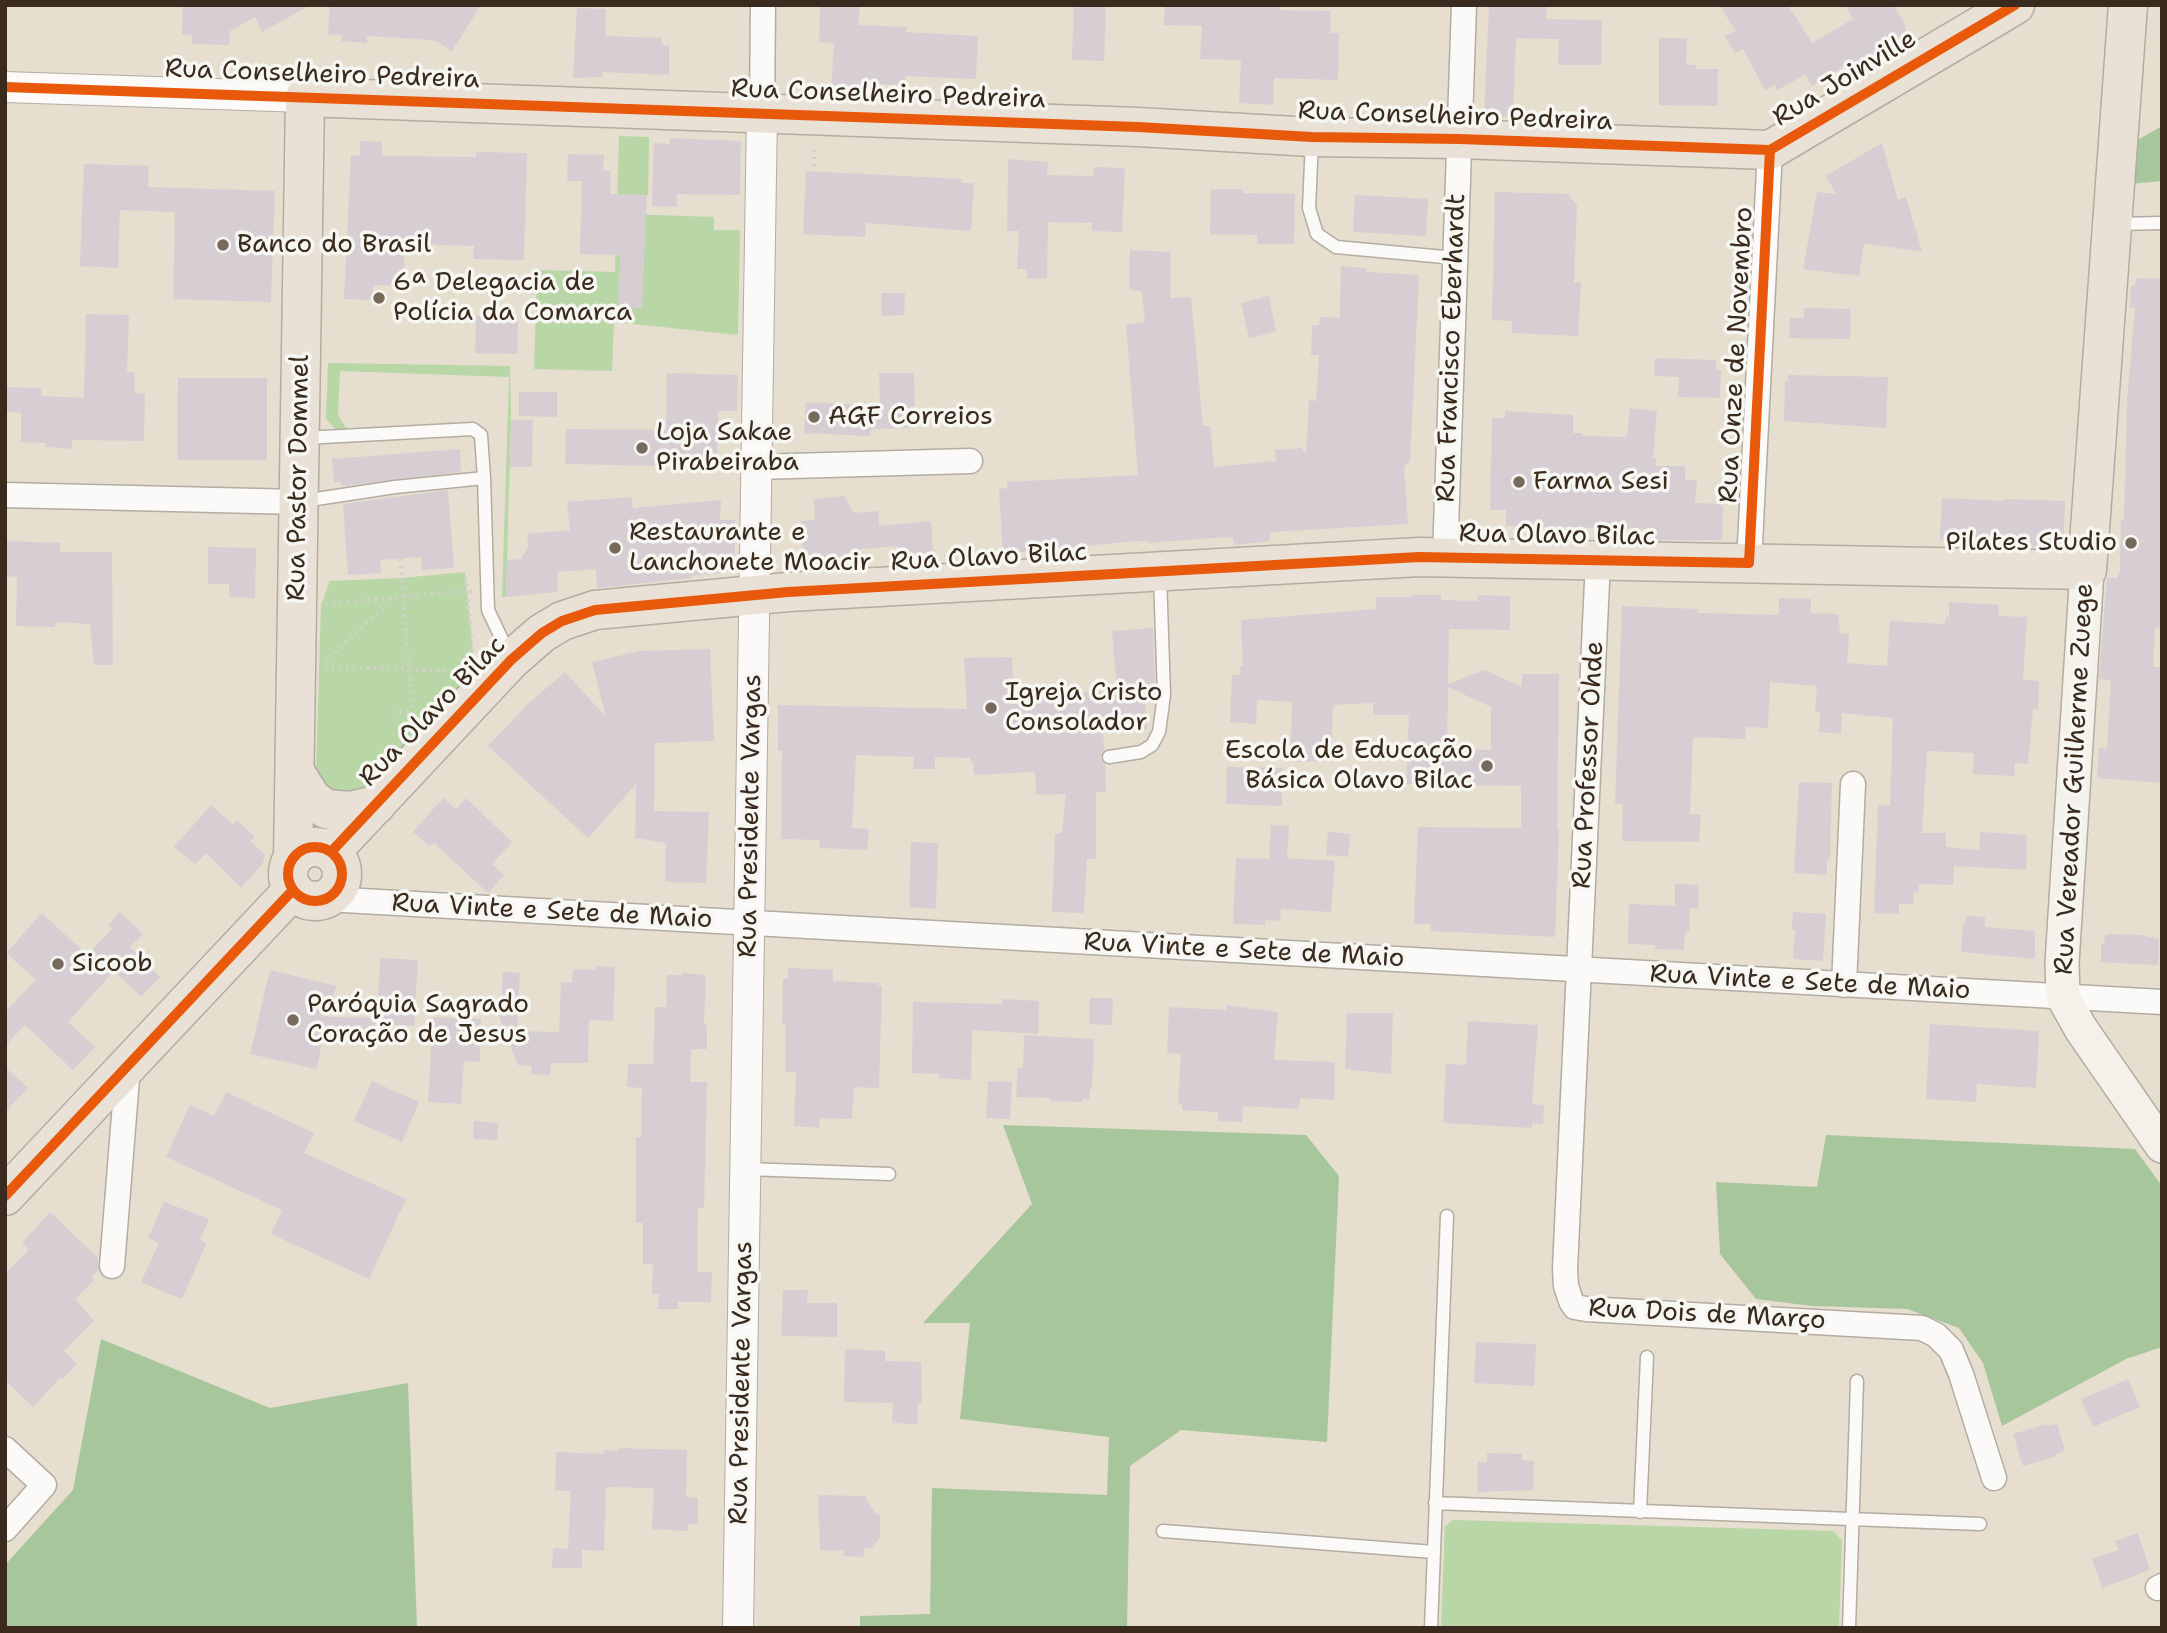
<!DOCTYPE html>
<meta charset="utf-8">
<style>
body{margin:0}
#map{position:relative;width:2167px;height:1633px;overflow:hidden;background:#e6dece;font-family:"Shantell Sans",sans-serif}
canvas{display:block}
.frame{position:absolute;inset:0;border:7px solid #3b2a1e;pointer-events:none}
</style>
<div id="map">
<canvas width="2167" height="1633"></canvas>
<div class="frame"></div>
</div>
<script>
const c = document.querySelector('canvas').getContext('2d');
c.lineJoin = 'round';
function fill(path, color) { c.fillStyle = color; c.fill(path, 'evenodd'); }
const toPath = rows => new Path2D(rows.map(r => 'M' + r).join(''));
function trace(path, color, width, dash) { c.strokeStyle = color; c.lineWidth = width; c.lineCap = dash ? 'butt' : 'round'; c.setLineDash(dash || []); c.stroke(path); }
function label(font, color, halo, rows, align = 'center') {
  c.font = font + ' "Shantell Sans",sans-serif'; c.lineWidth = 7; c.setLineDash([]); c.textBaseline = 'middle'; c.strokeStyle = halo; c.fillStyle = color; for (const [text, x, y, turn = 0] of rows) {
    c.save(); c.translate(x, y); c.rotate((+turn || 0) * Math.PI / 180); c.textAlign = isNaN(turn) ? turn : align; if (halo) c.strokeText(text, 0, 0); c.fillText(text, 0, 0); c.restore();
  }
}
const green = toPath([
 [619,136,649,137,648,195,625,195,625,214,714,217,714,230,740,230,738,335,614,322,612,371,534,369,537,270,615,272],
 [328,363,510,366,511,420,506,597,502,597,509,377,340,371,338,415,348,431,337,431,326,419],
 [465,572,475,672,370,785,356,797,328,794,316,772,321,605,330,581,402,578],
 [1453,1520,1833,1531,1842,1540,1839,1628,1441,1628,1445,1526]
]);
const forest = toPath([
 [2162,126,2162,181,2130,184,2136,141],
 [1003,1125,1306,1135,1339,1176,1327,1442,1181,1430,1130,1466,1127,1628,860,1628,860,1616,930,1614,932,1488,1107,1495,1109,1437,960,1419,970,1323,923,1323,1032,1204],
 [1826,1135,2135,1149,2162,1186,2162,1347,2126,1359,2002,1426,1983,1363,1959,1328,1907,1309,1812,1306,1756,1299,1720,1254,1716,1182,1817,1187],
 [101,1339,270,1408,408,1383,417,1628,5,1628,5,1565,73,1490]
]);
const building = toPath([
 [183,5,311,5,262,32,255,17,230,31,229,45,192,44,192,35,182,34],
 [330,5,481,5,452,51,436,41,417,39,367,36,367,43,341,41,342,35,328,34],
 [820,5,860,5,858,25,907,27,906,32,978,36,976,79,905,76,905,85,872,84,871,95,831,94,834,43,819,42],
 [1074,5,1106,5,1104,61,1072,60],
 [1165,5,1280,5,1280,10,1331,11,1330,33,1339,33,1338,80,1274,78,1273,105,1239,103,1241,60,1200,59,1202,26,1164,25],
 [1489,5,1547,5,1546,19,1602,20,1601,65,1558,65,1559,39,1516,38,1513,117,1484,116],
 [1719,5,1788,5,1812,43,1853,19,1845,5,1893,5,1905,24,1907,36,1903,42,1851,70,1847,64,1812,86,1805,75,1777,90,1775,85,1765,90,1743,49,1735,53,1725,36,1736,31],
 [577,8,606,9,605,36,662,38,662,45,669,45,669,75,602,72,602,77,573,78],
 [1659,38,1687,38,1686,65,1696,65,1696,69,1718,69,1717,106,1659,105],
 [670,138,741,141,740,195,677,194,677,207,652,206,654,143,670,144],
 [360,141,382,142,382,156,476,157,476,152,527,153,524,260,473,259,474,246,405,244,403,286,373,285,373,300,344,299,351,155,360,156],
 [1882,143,1898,200,1906,197,1922,252,1864,243,1859,276,1803,269,1817,192,1836,194,1826,176],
 [568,154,604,155,603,171,611,171,610,194,647,195,642,308,618,307,620,255,580,254,582,181,567,181],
 [1008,159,1048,162,1047,175,1093,176,1094,167,1125,168,1122,232,1092,231,1092,223,1048,222,1047,278,1027,279,1027,269,1017,269,1019,231,1007,231],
 [84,164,149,166,148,187,275,191,271,302,173,299,175,212,120,210,118,268,80,266],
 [806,171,962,179,962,183,974,183,971,231,866,223,865,237,803,234],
 [1211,189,1243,189,1243,193,1295,194,1294,244,1257,244,1257,235,1210,234],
 [1495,192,1567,194,1577,205,1574,282,1581,282,1578,336,1512,333,1512,321,1492,320],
 [1355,195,1428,199,1426,236,1353,232],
 [1130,250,1171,252,1170,298,1191,297,1203,426,1210,426,1214,467,1276,461,1275,450,1302,448,1306,455,1309,400,1316,401,1319,355,1311,355,1312,325,1319,325,1320,317,1340,318,1341,266,1366,268,1367,272,1419,275,1410,461,1404,467,1408,524,1270,532,1270,541,1234,545,1233,538,1227,537,1147,543,1147,541,1135,541,1003,554,999,489,1007,488,1007,482,1138,475,1126,325,1145,322,1142,291,1129,290],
 [2136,278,2162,279,2162,615,2160,628,2155,627,2153,667,2162,667,2162,783,2097,778,2099,748,2107,749,2111,680,2099,679,2107,578,2118,578,2118,573,2120,573,2121,520,2124,520,2127,403,2135,308,2130,307,2131,286,2135,286],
 [882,293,905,293,904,315,881,316],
 [1269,296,1276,332,1249,338,1241,303],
 [1804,308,1851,309,1850,339,1789,338,1790,318,1804,318],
 [86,314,129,315,127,372,135,372,134,393,145,394,144,441,72,440,72,449,46,447,46,443,21,442,21,413,5,411,5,387,41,388,41,396,84,398],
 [476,316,518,317,517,354,475,353],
 [1655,358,1716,360,1716,370,1721,370,1720,398,1678,397,1679,377,1654,376],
 [667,373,738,375,737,411,718,411,717,467,565,464,566,429,666,430],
 [879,373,914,373,915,428,871,429,870,436,804,433,806,402,880,406],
 [1788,375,1888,377,1886,428,1784,421,1785,381,1788,382],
 [178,378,267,378,267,460,177,460],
 [519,392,557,392,557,417,519,416],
 [1630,408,1657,411,1653,458,1656,458,1656,466,1685,466,1685,480,1697,480,1695,503,1723,504,1722,540,1655,540,1656,529,1506,526,1506,510,1490,510,1492,418,1505,418,1505,411,1573,415,1573,433,1582,433,1582,436,1627,437],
 [511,420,533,420,532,467,510,467],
 [460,449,461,472,342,486,341,482,334,482,332,459],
 [448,490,454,568,422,570,421,557,380,560,381,573,348,575,343,504],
 [844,496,854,513,878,511,879,526,931,521,933,553,898,556,898,546,850,550,851,563,818,565,817,554,803,556,801,521,815,520,814,499],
 [632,497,633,508,721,500,720,520,735,520,735,561,731,570,724,573,691,576,692,578,597,588,596,569,557,572,558,592,506,597,507,560,521,559,528,547,527,534,570,530,567,502],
 [1942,498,2005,501,2005,499,2065,501,2063,548,2003,546,2004,542,1940,539],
 [5,541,60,543,60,552,112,552,113,665,94,665,90,624,55,622,55,627,16,626,17,577,5,576],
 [208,547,256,548,255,598,229,597,229,584,208,584],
 [1414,595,1441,595,1441,600,1478,601,1478,595,1510,596,1510,630,1449,629,1448,684,1485,670,1522,687,1522,674,1559,674,1557,829,1559,829,1555,937,1431,931,1431,924,1414,924,1418,827,1521,828,1521,786,1406,784,1409,715,1373,715,1373,703,1333,705,1331,761,1290,762,1292,702,1257,700,1256,724,1230,722,1232,675,1241,675,1240,666,1243,666,1241,620,1376,609,1376,597,1413,597],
 [1448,687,1491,707,1491,750,1447,749],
 [1779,598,1811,599,1811,613,1838,614,1840,633,1849,634,1847,663,1887,666,1890,621,1945,624,1946,617,1949,617,1949,602,1999,605,1998,616,2027,617,2023,680,2039,681,2038,709,2033,709,2028,764,2015,763,2014,776,1973,774,1974,753,1927,751,1922,833,1946,833,1946,847,1979,850,1980,832,2027,835,2026,870,1954,866,1953,885,1919,884,1919,893,1914,892,1913,904,1899,904,1899,914,1874,913,1878,805,1890,806,1893,718,1842,713,1841,734,1819,732,1820,712,1815,712,1817,686,1770,682,1768,728,1746,727,1745,739,1693,737,1690,814,1701,815,1699,842,1622,841,1623,804,1615,804,1622,606,1698,609,1697,613,1779,615],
 [1153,628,1155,694,1144,695,1147,729,1103,733,1104,750,1100,758,1105,764,1106,792,1096,792,1096,859,1087,859,1084,913,1052,912,1055,834,1062,833,1066,794,1036,795,1035,772,974,775,973,761,970,761,970,758,935,757,935,769,913,769,914,757,856,755,852,828,869,829,867,850,819,848,820,840,781,839,782,751,778,751,778,705,967,709,964,658,1012,657,1014,695,1117,691,1112,631],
 [710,649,714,741,655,743,654,811,709,812,706,883,665,882,666,843,635,838,636,784,588,838,488,746,528,704,565,672,606,717,592,662,640,651],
 [1227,767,1282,768,1282,806,1226,804],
 [1799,782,1832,783,1830,860,1827,860,1827,875,1794,873],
 [443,798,456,809,466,798,512,842,492,864,504,875,488,893,434,843,430,847,413,832],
 [211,805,233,825,237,820,255,837,250,841,265,854,263,863,241,888,206,853,195,864,174,847],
 [1271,825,1289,826,1287,858,1335,861,1331,912,1281,909,1280,921,1265,920,1265,925,1233,924,1236,858,1269,859],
 [1328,832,1350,834,1348,857,1326,855],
 [911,842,938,843,936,909,909,907],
 [1675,884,1699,885,1698,909,1690,908,1689,932,1685,933,1684,950,1655,949,1655,945,1628,944,1629,904,1675,906],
 [120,912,143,934,130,947,160,977,141,997,114,971,68,1022,95,1047,73,1070,25,1025,5,1046,5,1012,36,980,6,953,42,913,87,955,112,929,108,925],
 [1793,912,1826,914,1823,961,1793,959,1795,930,1792,929],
 [1966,916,1985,917,1985,927,2035,931,2035,959,1961,952,1963,923,1965,923],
 [2112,934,2141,935,2159,939,2158,965,2101,962,2101,943,2104,944,2105,935],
 [380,958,418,960,414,1026,377,1024],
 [596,966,615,967,613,1021,589,1020,588,1063,551,1063,550,1075,531,1074,532,1066,518,1065,500,1019,503,972,520,973,517,1031,559,1032,561,982,572,983,573,969,595,970],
 [788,968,833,970,833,981,879,983,878,986,882,986,879,1088,854,1087,852,1119,820,1118,819,1128,794,1126,796,1072,785,1072,786,1025,782,1025,783,979,788,979],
 [270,970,336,986,328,1017,376,1018,375,1038,324,1036,316,1069,250,1054],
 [682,973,706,975,704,1024,707,1025,707,1049,691,1049,690,1082,707,1082,704,1208,698,1208,697,1272,712,1272,711,1302,678,1302,678,1309,658,1309,659,1294,652,1294,653,1264,643,1264,643,1223,636,1223,636,1137,641,1137,642,1088,627,1087,628,1064,653,1064,655,1007,666,1007,667,975,682,975],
 [1090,998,1113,998,1112,1025,1089,1024],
 [1003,999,1039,1001,1038,1034,972,1030,971,1080,939,1078,939,1074,912,1073,913,1002,1002,1004],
 [1226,1005,1278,1012,1274,1060,1335,1062,1334,1100,1300,1098,1299,1109,1243,1106,1242,1122,1218,1121,1218,1112,1182,1110,1182,1104,1178,1104,1181,1054,1167,1053,1169,1007,1226,1010],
 [1347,1013,1393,1013,1391,1074,1345,1069],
 [433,1017,481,1019,480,1062,464,1061,461,1104,428,1102],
 [1468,1021,1538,1025,1532,1104,1544,1105,1543,1124,1532,1123,1532,1128,1443,1123,1446,1064,1466,1065],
 [1930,1024,2039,1031,2036,1088,1977,1084,1976,1102,1926,1099],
 [1024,1035,1094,1039,1092,1089,1090,1089,1089,1100,1082,1099,1082,1102,1051,1101,1051,1098,1016,1097,1018,1068,1023,1068],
 [5,1067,28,1088,5,1112],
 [372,1081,419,1102,402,1142,354,1121],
 [988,1081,1012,1082,1010,1119,986,1118],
 [226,1092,314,1133,304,1153,406,1199,369,1279,271,1234,282,1210,166,1157,190,1105,214,1116],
 [474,1121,498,1123,497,1140,473,1139],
 [164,1202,209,1219,200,1240,206,1244,182,1299,141,1282,159,1243,148,1238],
 [50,1212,98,1258,98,1270,91,1277,94,1280,75,1299,94,1321,64,1351,77,1364,63,1379,61,1377,33,1407,5,1380,5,1274,29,1250,22,1243],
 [783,1290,808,1290,807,1303,837,1303,837,1337,781,1336],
 [1476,1342,1536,1344,1534,1386,1474,1383],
 [845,1349,885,1351,885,1361,921,1362,922,1403,918,1403,917,1424,892,1423,893,1403,844,1402],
 [2128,1379,2140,1407,2093,1427,2081,1399],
 [2047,1424,2047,1426,2057,1424,2065,1451,2056,1454,2056,1456,2023,1466,2013,1434],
 [619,1448,687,1450,686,1497,698,1498,698,1524,688,1524,688,1531,652,1529,654,1488,606,1487,604,1551,568,1549,571,1491,555,1491,556,1452,604,1454,604,1450,619,1451],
 [1487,1453,1522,1454,1522,1460,1534,1461,1533,1490,1477,1492,1478,1462,1487,1462],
 [818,1495,865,1496,875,1513,880,1516,880,1538,871,1548,865,1547,863,1557,843,1556,844,1551,820,1550],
 [2138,1533,2150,1570,2102,1588,2092,1559,2119,1550,2115,1541],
 [553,1548,582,1550,582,1568,552,1568]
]);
const path = toPath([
 [814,166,814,146],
 [393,459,394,473],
 [396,503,413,721],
 [472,591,467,591,473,658],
 [326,604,467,591,465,572],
 [325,662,392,599],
 [325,667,460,671],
 [393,712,412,712]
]);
const service = toPath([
 [1312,141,1309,208,1317,234,1336,247,1455,258],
 [2117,224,2162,223],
 [304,438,473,429,481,435,484,478],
 [303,501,395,487,484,478,488,610,509,654],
 [1109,757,1141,752,1152,745,1159,732,1164,695,1160,575],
 [746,1169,889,1174],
 [1435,1503,1980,1524],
 [1640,1512,1647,1357],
 [1163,1531,1434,1552],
 [1431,1628,1447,1216],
 [1849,1628,1857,1381]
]);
const minor = toPath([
 [762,113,763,5],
 [756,467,970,461],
 [5,495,299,502],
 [1445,557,1464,5],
 [1598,560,1565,1269,1566,1286,1571,1301,1575,1307,1586,1309,1922,1328,1936,1335,1951,1350,1961,1374,1994,1478],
 [1749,563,1770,150],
 [326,899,2162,1002],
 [1844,985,1853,784],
 [112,1266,128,1066],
 [5,1449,44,1485,5,1529],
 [2158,1588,2162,1586]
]);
const tertiary = toPath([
 [5,87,305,97],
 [738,1628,762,113]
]);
const secondary = toPath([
 [2087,570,2062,963,2063,997,2081,1029,2162,1146]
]);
const primary = toPath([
 [295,772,312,799,326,809,350,811,376,805],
 '288 874a27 27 0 1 1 54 0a27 27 0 1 1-54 0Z',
 [331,852,511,660,542,633,562,621,595,610,788,592,1419,557,2087,570,2128,5],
 [293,859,305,97,1138,127,1312,137,1459,139,1770,150,2015,5],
 [5,1196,293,890]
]);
const cycleway = toPath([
 [5,87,1138,127,1312,137,1459,139,1770,150],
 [1770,150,2015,5],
 '288 874a27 27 0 1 1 54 0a27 27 0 1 1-54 0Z',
 [331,852,511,660,542,633,562,621,595,610,788,592,1419,557,1749,563,1770,150],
 [5,1196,293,890]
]);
const markers = [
 [223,245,7,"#77695c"],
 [379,298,7,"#77695c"],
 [814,417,7,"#77695c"],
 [642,448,7,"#77695c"],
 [1519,482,7,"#77695c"],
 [2131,543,7,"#77695c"],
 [615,548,7,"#77695c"],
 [991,708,7,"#77695c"],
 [1487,766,7,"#77695c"],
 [58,964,7,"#77695c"],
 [293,1020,7,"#77695c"]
];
const streetNames = [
 ["Rua Conselheiro Pedreira",322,75,2],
 ["Rua Joinville",1845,79,-31],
 ["Rua Conselheiro Pedreira",888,95,2],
 ["Rua Conselheiro Pedreira",1455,117,2],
 ["Rua Francisco Eberhardt",1452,348,-88],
 ["Rua Onze de Novembro",1737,355,-87],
 ["Rua Pastor Dommel",299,478,-89],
 ["Rua Olavo Bilac",1557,536,1],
 ["Rua Olavo Bilac",989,558,-3],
 ["Rua Olavo Bilac",433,712,-46],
 ["Rua Professor Ohde",1589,765,-87],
 ["Rua Vereador Guilherme Zuege",2075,779,-87],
 ["Rua Presidente Vargas",751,816,-89],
 ["Rua Vinte e Sete de Maio",552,912,3],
 ["Rua Vinte e Sete de Maio",1244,951,3],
 ["Rua Vinte e Sete de Maio",1810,983,3],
 ["Rua Dois de Março",1707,1315,3],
 ["Rua Presidente Vargas",742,1383,-89]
];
const poiNames = [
 ["Banco do Brasil",237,245],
 ["6ª Delegacia de",393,283],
 ["Polícia da Comarca",393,313],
 ["AGF Correios",828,417],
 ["Loja Sakae",656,433],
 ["Pirabeiraba",656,463],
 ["Farma Sesi",1533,482],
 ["Restaurante e",629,533],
 ["Lanchonete Moacir",629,563],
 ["Pilates Studio",2117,543,"right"],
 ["Igreja Cristo",1005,693],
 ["Consolador",1005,723],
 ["Escola de Educação",1473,751,"right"],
 ["Básica Olavo Bilac",1473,781,"right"],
 ["Sicoob",72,964],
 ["Paróquia Sagrado",307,1005],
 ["Coração de Jesus",307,1035]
];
fill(green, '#b8d6a6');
fill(forest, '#a8c69b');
fill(building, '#d7ced3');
trace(service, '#b3aca1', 15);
trace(minor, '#b3aca1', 27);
trace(tertiary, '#b3aca1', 32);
trace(secondary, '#b3aca1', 36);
trace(primary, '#b3aca1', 41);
trace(path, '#d3d0cb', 4.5, [2, 5]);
trace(service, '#fbfaf8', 12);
trace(minor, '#fbfaf8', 24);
trace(tertiary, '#fbfaf8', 30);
trace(secondary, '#f4f1ea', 33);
trace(primary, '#eae1d6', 38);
trace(cycleway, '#e8590c', 10);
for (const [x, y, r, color] of markers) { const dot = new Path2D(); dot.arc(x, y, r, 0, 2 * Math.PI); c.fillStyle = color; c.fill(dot); trace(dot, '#f6f6f2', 2.5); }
label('26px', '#3b2a1e', '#f6f6f2', streetNames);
label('26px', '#3b2a1e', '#f6f6f2', poiNames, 'left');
</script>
